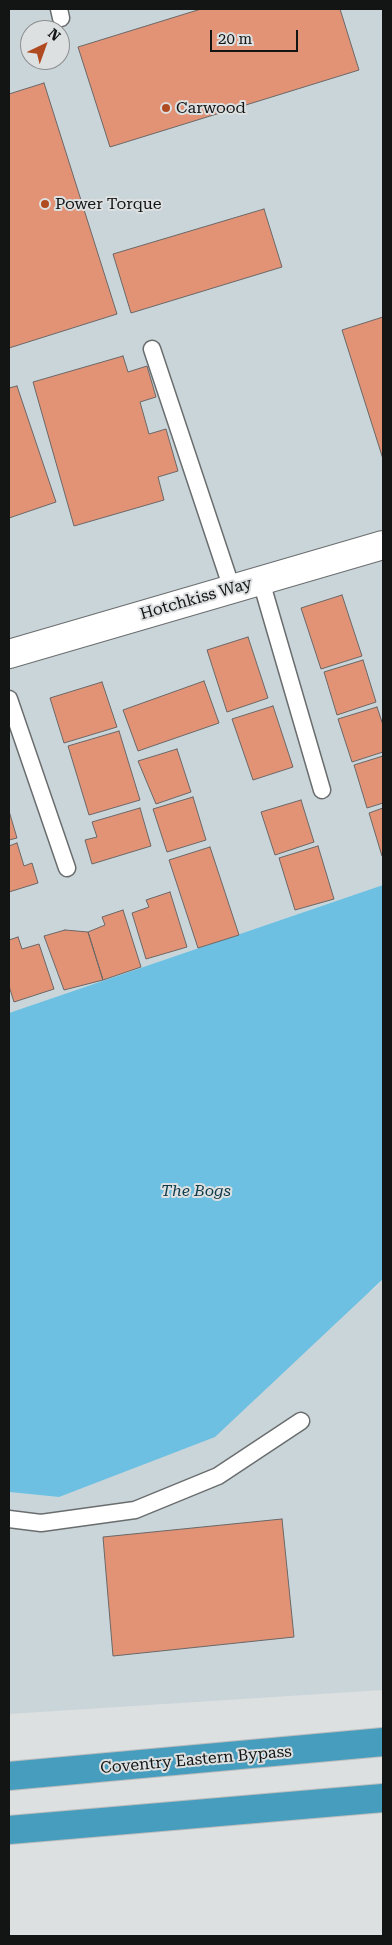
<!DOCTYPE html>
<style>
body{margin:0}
#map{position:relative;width:392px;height:1945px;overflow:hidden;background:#dde0e1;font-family:"Roboto Serif",serif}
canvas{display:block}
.frame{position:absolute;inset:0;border:10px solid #131414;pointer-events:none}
.north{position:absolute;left:20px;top:20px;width:50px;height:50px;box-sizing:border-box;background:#dde0e1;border:1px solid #8c8e8f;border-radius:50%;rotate:42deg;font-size:14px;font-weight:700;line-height:20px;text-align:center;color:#131414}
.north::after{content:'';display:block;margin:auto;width:18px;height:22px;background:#b04a20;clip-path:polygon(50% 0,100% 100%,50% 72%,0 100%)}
.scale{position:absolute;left:210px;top:30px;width:88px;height:22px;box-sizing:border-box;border:2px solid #131414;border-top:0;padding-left:6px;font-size:15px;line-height:18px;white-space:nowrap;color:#131414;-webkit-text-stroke:4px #dde0e1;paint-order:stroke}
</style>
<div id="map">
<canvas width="392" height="1945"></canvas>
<div class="frame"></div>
<div class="north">N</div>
<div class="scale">20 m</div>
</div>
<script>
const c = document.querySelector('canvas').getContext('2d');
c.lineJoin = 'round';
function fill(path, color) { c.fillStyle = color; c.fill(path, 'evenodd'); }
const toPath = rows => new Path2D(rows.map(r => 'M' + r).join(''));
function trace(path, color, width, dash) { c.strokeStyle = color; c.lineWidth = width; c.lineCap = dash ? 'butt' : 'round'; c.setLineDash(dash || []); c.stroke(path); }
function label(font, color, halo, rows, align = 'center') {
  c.font = font + ' "Roboto Serif",serif'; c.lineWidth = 4; c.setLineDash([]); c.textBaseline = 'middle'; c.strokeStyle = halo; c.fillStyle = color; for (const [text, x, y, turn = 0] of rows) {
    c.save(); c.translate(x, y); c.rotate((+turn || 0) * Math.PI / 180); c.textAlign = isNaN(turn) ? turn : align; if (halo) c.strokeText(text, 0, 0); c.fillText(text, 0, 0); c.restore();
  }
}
const built = toPath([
 [9,9,383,9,383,885,9,1013],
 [30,30,60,30,60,60,30,60],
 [383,1279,383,1690,9,1714,9,1492,59,1497,375,1288]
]);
const green = toPath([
 [383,885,383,1279,215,1437,59,1497,9,1492,9,1013]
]);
const building = toPath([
 [201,9,340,9,359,70,110,147,78,47,201,9],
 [44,83,117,314,9,348,9,94,44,83],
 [264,209,282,267,131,313,113,254,264,209],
 [383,317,383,459,342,330,383,317],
 [123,356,128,372,147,366,156,397,140,402,149,434,166,429,178,471,158,477,164,500,74,526,33,382,123,356],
 [17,386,56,502,9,518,9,388,17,386],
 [342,595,362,656,321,669,301,608,342,595],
 [248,637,268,698,227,712,207,650,248,637],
 [363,660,376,702,337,715,324,672,363,660],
 [204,681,219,723,138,751,123,710,204,681],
 [102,682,117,727,64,743,50,698,102,682],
 [273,706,293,767,253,780,232,719,273,706],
 [377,707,383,725,383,752,352,762,338,719,377,707],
 [119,731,140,800,89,815,68,746,119,731],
 [177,749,191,792,156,804,138,761,177,749],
 [383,756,383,803,367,808,354,765,383,756],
 [193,797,206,840,167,852,153,809,193,797],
 [301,800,314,842,275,855,261,812,301,800],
 [140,808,151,846,92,864,85,840,97,837,92,822,140,808],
 [383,808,383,855,382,856,369,813,383,808],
 [9,811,17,838,9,840,9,811],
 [17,843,24,866,32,863,38,883,9,892,9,846,17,843],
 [318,846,334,899,295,910,279,858,318,846],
 [210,847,239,935,198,948,169,860,210,847],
 [170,892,187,947,146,959,132,913,149,907,146,900,170,892],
 [123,910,141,967,103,980,88,932,105,925,102,917,123,910],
 [65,930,88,932,103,980,64,990,44,936,65,930],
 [18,937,22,949,39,944,54,989,14,1002,9,986,9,940,18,937],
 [282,1519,294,1637,113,1656,103,1537,282,1519]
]);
const lane = toPath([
 [59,9,61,18],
 [152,349,232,589],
 [261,581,322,790],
 [9,699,67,868],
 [9,1519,41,1523,135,1510,218,1476,301,1421]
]);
const street = toPath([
 [9,654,383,545]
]);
const highway = toPath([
 [9,1776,383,1742],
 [9,1830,383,1798]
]);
const markers = [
 [166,108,5,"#b04a20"],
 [45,204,5,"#b04a20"]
];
const poiNames = [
 ["Carwood",176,108],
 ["Power Torque",55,204]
];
const streetNames = [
 ["Hotchkiss Way",196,599,-16],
 ["Coventry Eastern Bypass",196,1760,-5]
];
const parkNames = [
 ["The Bogs",196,1191]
];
fill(built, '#cad5da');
fill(green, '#6dc0e1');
fill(building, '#e29376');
trace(building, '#6b6867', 1);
trace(lane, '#6a6d6e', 19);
trace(street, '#6a6d6e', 30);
trace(highway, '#bdbdbd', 30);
trace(lane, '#fff', 16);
trace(street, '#fff', 28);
trace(highway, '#479dbe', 28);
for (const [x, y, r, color] of markers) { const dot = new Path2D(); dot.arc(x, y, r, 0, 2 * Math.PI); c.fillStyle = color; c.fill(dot); trace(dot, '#dde0e1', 2); }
label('16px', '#131414', '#dde0e1', poiNames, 'left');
label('16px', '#131414', '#dde0e1', streetNames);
label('italic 16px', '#103b4b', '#dde0e1', parkNames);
</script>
